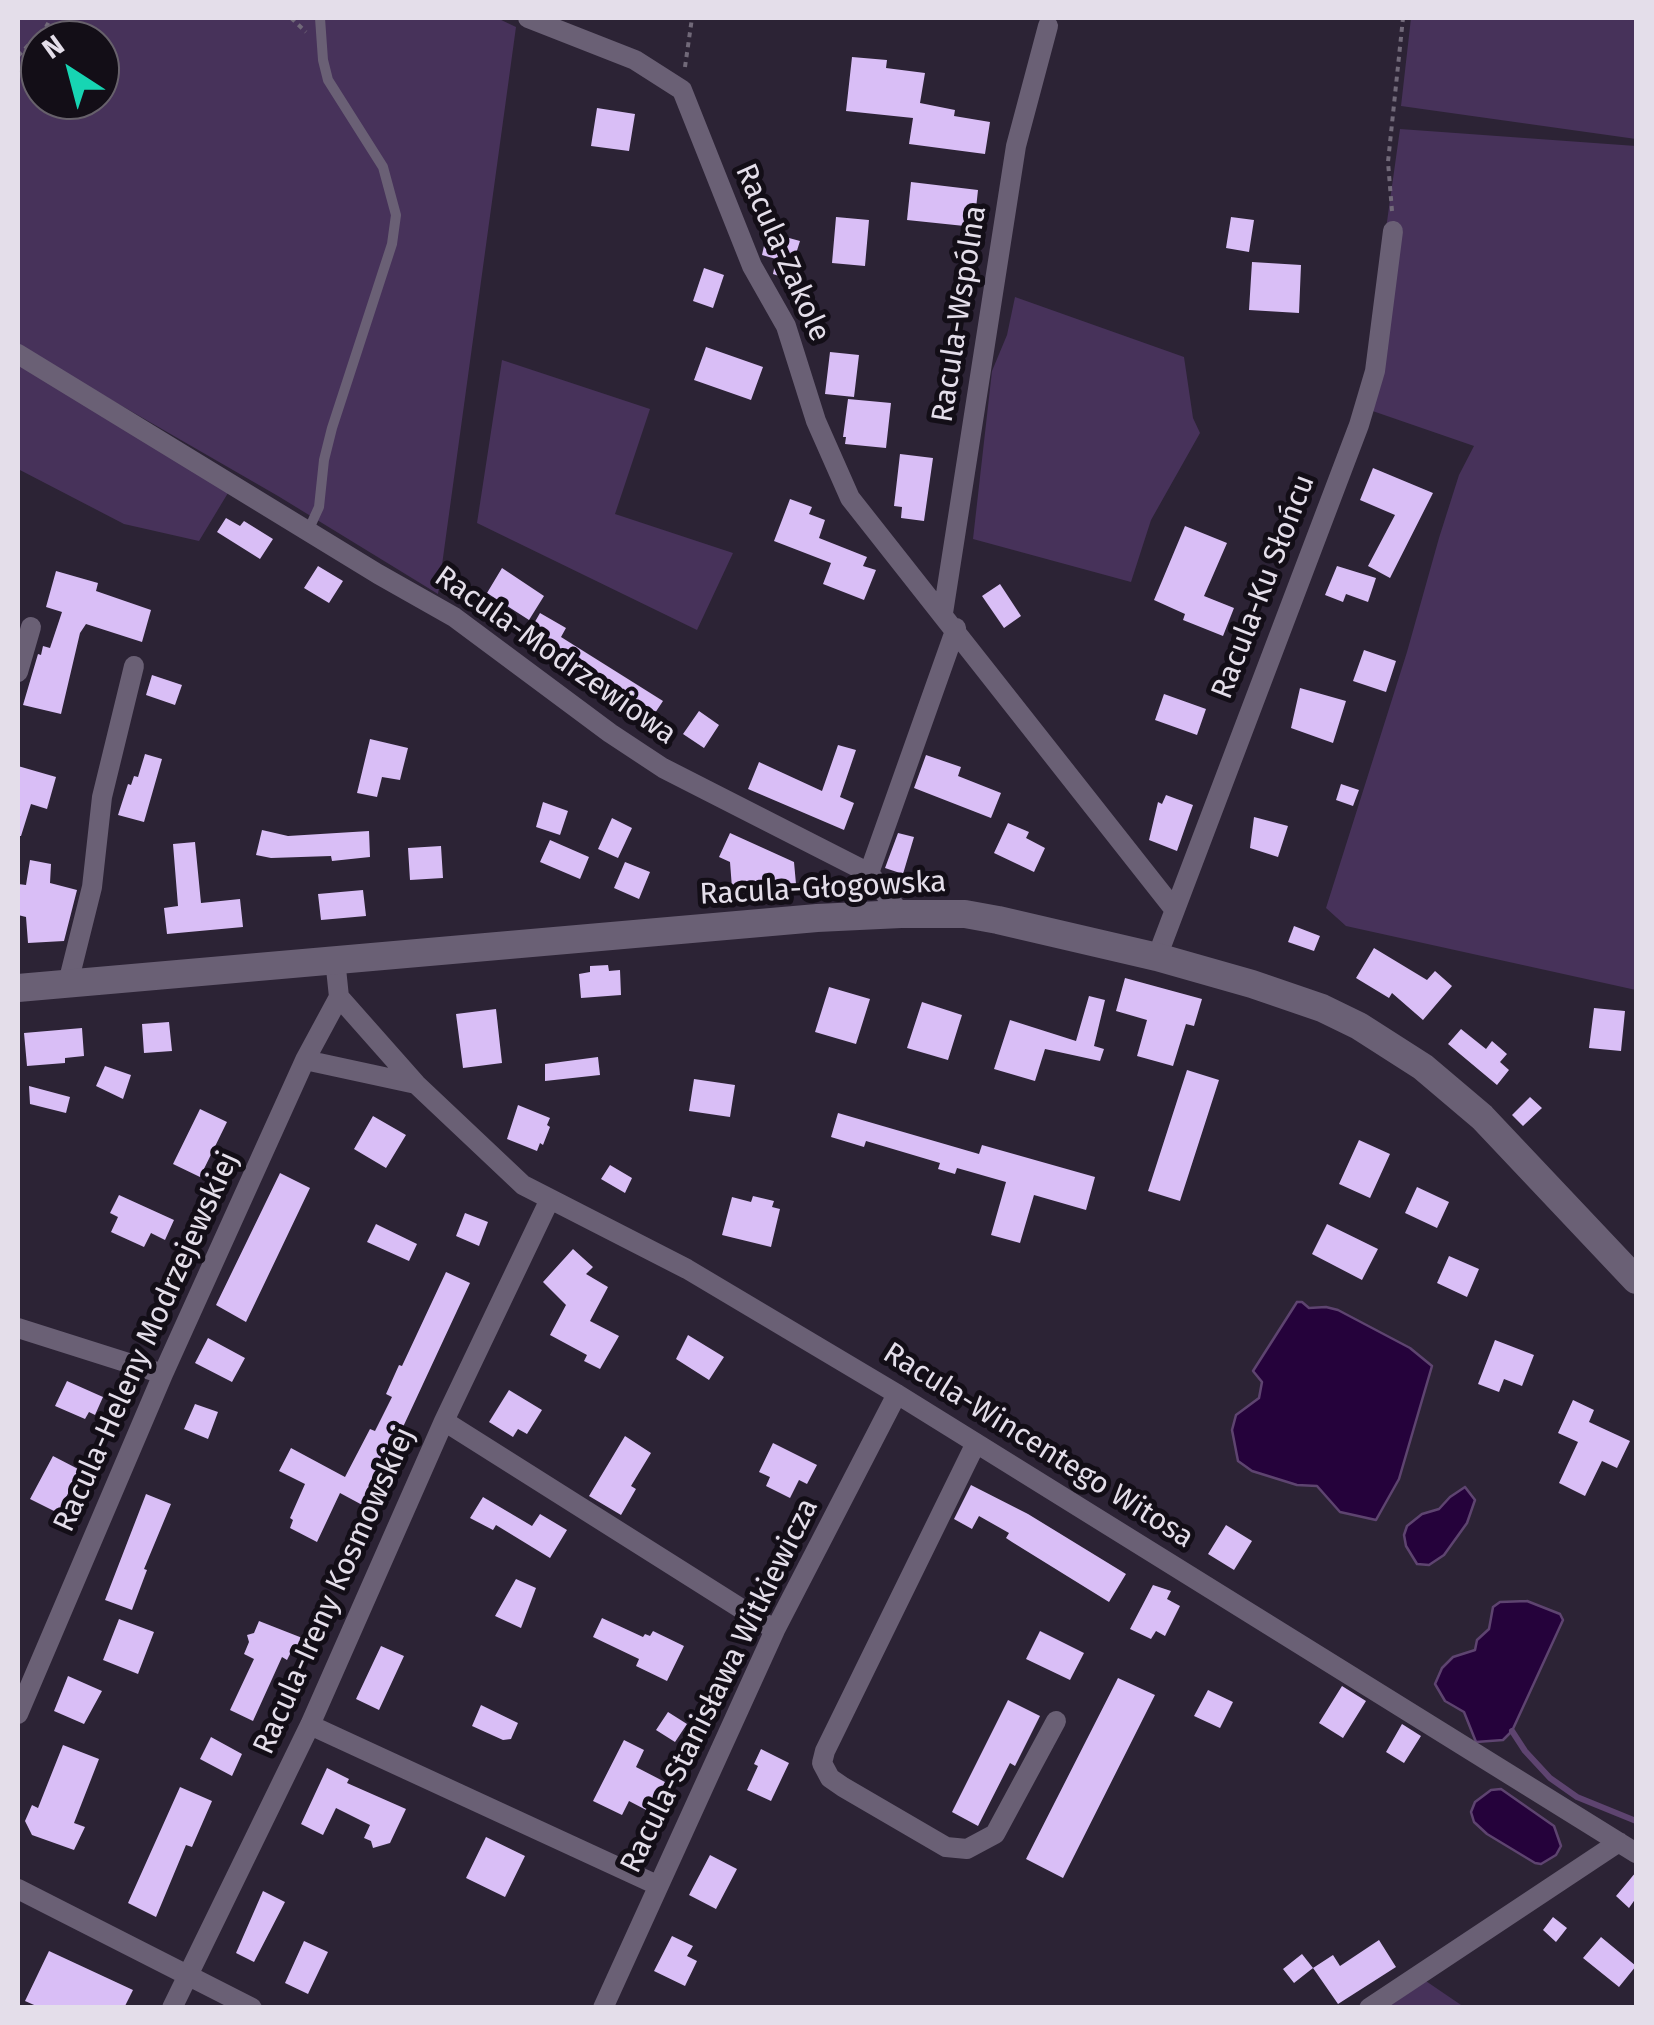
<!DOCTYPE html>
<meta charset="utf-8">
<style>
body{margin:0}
#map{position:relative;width:1654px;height:2025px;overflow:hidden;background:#2c2335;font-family:"Fira Sans",sans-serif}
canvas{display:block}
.frame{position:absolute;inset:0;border:20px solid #e4deea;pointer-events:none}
.north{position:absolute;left:20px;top:20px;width:100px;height:100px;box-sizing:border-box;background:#130e17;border:2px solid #67616b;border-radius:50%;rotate:324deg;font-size:28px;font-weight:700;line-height:40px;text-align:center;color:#e4deea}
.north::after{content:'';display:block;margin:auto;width:35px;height:45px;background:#17d5b3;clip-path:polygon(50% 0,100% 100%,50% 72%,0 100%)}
</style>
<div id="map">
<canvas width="1654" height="2025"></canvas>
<div class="frame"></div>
<div class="north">N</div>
</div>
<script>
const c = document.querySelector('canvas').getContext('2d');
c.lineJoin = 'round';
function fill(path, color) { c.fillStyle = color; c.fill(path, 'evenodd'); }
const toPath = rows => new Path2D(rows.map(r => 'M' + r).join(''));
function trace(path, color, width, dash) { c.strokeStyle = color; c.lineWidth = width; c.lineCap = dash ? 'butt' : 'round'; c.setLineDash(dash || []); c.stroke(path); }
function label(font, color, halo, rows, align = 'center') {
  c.font = font + ' "Fira Sans",sans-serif'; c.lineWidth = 10; c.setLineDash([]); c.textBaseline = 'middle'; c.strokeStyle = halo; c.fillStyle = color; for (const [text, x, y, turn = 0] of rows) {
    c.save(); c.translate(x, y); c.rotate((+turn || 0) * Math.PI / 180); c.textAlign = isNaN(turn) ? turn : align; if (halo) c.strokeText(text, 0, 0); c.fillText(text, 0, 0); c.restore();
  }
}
const green = toPath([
 [18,18,497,18,516,27,438,594,278,496,18,346],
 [40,40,100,40,100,100,40,100],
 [1411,18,1636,18,1636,139,1401,106],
 [1400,129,1636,146,1636,990,1346,926,1326,908,1407,652,1439,538,1459,475,1474,446,1361,407],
 [1015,297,1184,357,1193,418,1200,433,1151,520,1131,582,973,539,992,371,1007,335],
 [502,360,650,409,615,514,733,553,697,630,477,523],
 [18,362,234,483,199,541,124,524,18,469],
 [1417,1975,1464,2007,1367,2008]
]);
const water = toPath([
 [1297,1302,1302,1302,1309,1308,1326,1307,1338,1310,1410,1348,1432,1366,1399,1479,1376,1520,1340,1512,1317,1486,1297,1485,1252,1471,1238,1461,1232,1430,1236,1415,1259,1398,1262,1382,1253,1371,1297,1302],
 [1465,1487,1475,1500,1467,1523,1444,1555,1429,1565,1417,1564,1406,1546,1404,1535,1407,1526,1422,1514,1439,1509,1450,1497,1465,1487],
 [1527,1601,1560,1614,1563,1620,1512,1731,1503,1740,1476,1742,1464,1712,1445,1701,1435,1684,1442,1668,1453,1657,1475,1650,1477,1640,1489,1629,1493,1607,1500,1602,1527,1601],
 [1501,1789,1554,1826,1561,1846,1556,1855,1541,1864,1535,1863,1487,1834,1474,1822,1471,1812,1475,1802,1491,1790,1501,1789]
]);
const stream = toPath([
 [1512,1731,1525,1751,1550,1778,1577,1797,1636,1821]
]);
const building = toPath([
 [852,57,887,60,886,68,925,73,920,103,955,110,954,116,990,122,985,154,909,144,913,118,846,111],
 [597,108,635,114,629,151,591,146],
 [911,182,978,190,974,227,907,220],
 [836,217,869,220,865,266,832,263],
 [1231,217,1254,220,1249,252,1226,248],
 [767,232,800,241,788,279,773,274,776,259,762,255],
 [1252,262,1301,265,1299,313,1249,310],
 [704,268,724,275,713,308,693,301],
 [706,347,763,367,751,400,694,380],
 [830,352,859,355,854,397,825,394],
 [848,399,891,403,886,448,845,444,846,437,843,437],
 [900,454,933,458,924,521,901,518,902,507,894,506],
 [1373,468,1433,493,1390,578,1368,566,1395,515,1360,500],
 [790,499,812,507,809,514,825,520,819,538,867,557,863,566,876,570,864,600,823,584,831,563,774,541],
 [226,518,240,526,244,521,273,539,260,559,217,532],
 [1185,526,1227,543,1204,596,1234,608,1223,636,1183,620,1185,614,1154,600],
 [318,566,343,581,329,603,304,588],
 [1337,566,1376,578,1368,602,1346,594,1343,602,1325,595],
 [502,568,544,596,529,620,487,593],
 [56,571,98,583,96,591,151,610,142,642,86,624,80,633,61,714,23,705,38,654,41,655,43,646,50,648,62,612,46,607],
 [1000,584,1021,616,1004,628,982,596],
 [540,613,566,628,561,637,663,701,647,725,572,675,575,669,525,639],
 [1364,650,1396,661,1386,692,1353,681],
 [152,675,182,685,175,705,146,695],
 [1300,688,1346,701,1333,743,1291,728],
 [1164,694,1206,709,1197,735,1155,720],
 [699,711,719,725,704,748,683,734],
 [370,739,408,748,400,780,382,777,377,797,357,793],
 [838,745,856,750,840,797,854,803,844,830,748,789,759,762,822,791],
 [145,754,162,759,144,822,118,815,128,784,131,785,134,776,138,777],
 [926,755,961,767,958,776,1001,793,991,818,914,788],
 [18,766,56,777,47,809,31,804,21,836,18,836],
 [1341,784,1359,790,1353,806,1336,800],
 [1166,795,1193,805,1177,851,1149,840,1158,802,1162,804],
 [543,802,568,811,560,835,536,827],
 [1254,817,1288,826,1278,857,1250,848],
 [612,818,632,828,618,858,598,849],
 [1008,823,1029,832,1026,838,1045,848,1034,872,994,853],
 [262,830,288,836,369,831,370,857,332,861,331,856,271,858,256,855],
 [730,833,794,862,796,884,732,888,730,862,719,857],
 [898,833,914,837,903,874,885,868],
 [550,840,589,857,580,879,540,862],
 [195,842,201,903,240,899,243,927,167,934,164,908,178,906,173,844],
 [441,846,443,878,410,880,408,848],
 [30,860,51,864,50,883,77,890,64,941,28,943,26,917,18,915,18,884,26,885],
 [625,862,650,872,639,899,614,888],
 [363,890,366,916,321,920,318,894],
 [1294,926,1320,936,1314,951,1288,942],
 [1374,948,1427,980,1435,971,1452,986,1423,1020,1392,993,1389,998,1356,978],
 [608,965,609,971,620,970,621,995,581,998,579,974,590,972,590,966],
 [1125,978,1202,999,1194,1026,1186,1024,1173,1066,1137,1056,1147,1020,1116,1011],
 [829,987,870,999,856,1044,815,1032],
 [1089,996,1105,1000,1094,1046,1104,1049,1100,1061,1045,1049,1035,1081,994,1069,1010,1020,1076,1041],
 [922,1002,962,1015,948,1060,907,1048],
 [1594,1008,1625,1011,1621,1051,1589,1048],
 [496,1009,502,1063,463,1068,456,1014],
 [169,1022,172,1051,144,1053,142,1024],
 [82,1028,84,1056,65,1058,65,1063,27,1066,24,1033],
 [1461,1029,1486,1049,1492,1041,1507,1054,1500,1062,1509,1070,1497,1085,1448,1044],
 [598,1057,600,1075,545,1081,545,1064],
 [105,1066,131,1075,123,1099,96,1086],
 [1187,1070,1219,1080,1180,1201,1148,1191],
 [694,1079,735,1085,730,1117,689,1111],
 [29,1086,70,1097,66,1113,30,1104],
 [1530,1097,1542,1108,1523,1126,1512,1115],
 [518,1105,550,1118,547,1125,550,1127,543,1145,540,1143,537,1151,507,1139],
 [200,1109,227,1122,200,1177,173,1164],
 [838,1113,979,1154,982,1145,1095,1177,1086,1210,1034,1195,1020,1243,991,1235,1006,1182,957,1168,955,1174,938,1169,940,1163,866,1141,864,1147,831,1137],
 [373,1116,406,1135,386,1168,354,1149],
 [1359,1140,1390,1154,1370,1198,1339,1184],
 [610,1165,632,1178,625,1193,601,1179],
 [280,1173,310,1188,246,1322,216,1305],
 [1417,1187,1449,1202,1437,1228,1405,1213],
 [119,1195,174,1220,165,1240,151,1233,144,1247,111,1232,118,1217,110,1213],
 [753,1196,774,1201,772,1207,780,1209,771,1247,722,1235,732,1197,751,1202],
 [465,1213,488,1222,479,1246,456,1236],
 [376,1224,417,1244,409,1261,367,1242],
 [1327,1224,1378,1249,1362,1280,1312,1254],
 [573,1249,593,1267,586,1274,608,1287,590,1321,619,1336,600,1369,584,1361,587,1355,550,1335,566,1305,543,1282],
 [1449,1256,1479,1269,1467,1297,1437,1283],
 [446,1272,470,1283,396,1442,393,1440,376,1474,380,1476,366,1507,340,1493,317,1542,290,1528,293,1520,290,1518,305,1484,279,1471,291,1448,345,1477,370,1429,375,1431,392,1397,386,1394,399,1365,402,1366],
 [688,1335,724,1357,709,1380,676,1359],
 [208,1338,245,1358,232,1382,195,1363],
 [1495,1340,1534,1355,1522,1386,1504,1379,1499,1392,1478,1384],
 [67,1381,103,1397,95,1415,89,1412,85,1419,55,1406],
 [509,1390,542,1410,527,1434,518,1429,513,1437,489,1422],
 [1573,1400,1594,1410,1589,1422,1630,1441,1617,1468,1602,1461,1585,1496,1559,1483,1578,1442,1558,1433],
 [195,1404,218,1412,208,1439,184,1429],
 [625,1436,651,1453,631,1486,636,1489,621,1515,589,1496],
 [773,1443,817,1465,807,1484,799,1480,790,1498,766,1486,770,1477,759,1472],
 [53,1456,80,1470,58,1513,30,1499],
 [971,1485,1028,1514,1126,1574,1109,1602,1012,1542,1006,1538,1009,1533,979,1516,972,1529,954,1519],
 [146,1494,171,1504,144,1569,147,1570,132,1610,105,1600],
 [483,1497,532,1526,540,1514,567,1530,550,1558,496,1525,493,1530,470,1518],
 [1226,1525,1252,1541,1234,1570,1208,1554],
 [516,1579,536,1588,521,1628,495,1616],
 [1153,1585,1171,1591,1167,1599,1180,1606,1165,1636,1156,1631,1151,1639,1130,1629],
 [602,1618,643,1637,645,1634,650,1636,653,1631,684,1646,667,1681,636,1666,639,1659,593,1637],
 [119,1619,154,1632,138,1674,103,1660],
 [259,1621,310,1641,302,1657,291,1652,287,1660,282,1657,253,1721,230,1710,254,1659,244,1654,249,1642,247,1635,254,1633],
 [1040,1631,1084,1653,1070,1680,1026,1659],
 [381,1646,404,1656,379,1710,356,1699],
 [68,1676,102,1691,84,1724,54,1711],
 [1118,1678,1155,1695,1063,1878,1026,1859],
 [1342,1686,1366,1701,1343,1738,1319,1723],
 [1208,1690,1233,1702,1220,1728,1194,1716],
 [1008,1700,1040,1716,1015,1766,1010,1763,978,1826,952,1812],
 [481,1705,518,1723,511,1739,503,1740,472,1726],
 [668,1712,687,1724,675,1742,656,1730],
 [1402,1724,1421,1736,1404,1763,1386,1752],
 [211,1737,242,1754,232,1776,200,1759],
 [624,1740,644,1750,636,1767,665,1782,650,1812,629,1801,622,1815,593,1801],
 [63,1745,99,1759,74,1823,85,1827,74,1850,32,1835,25,1821,32,1805,38,1808],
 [761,1749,789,1763,771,1801,747,1790,758,1766,754,1764],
 [327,1768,349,1779,347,1783,406,1809,390,1843,373,1848,371,1841,364,1838,370,1825,336,1808,323,1835,301,1824],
 [180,1787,212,1801,192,1847,186,1845,156,1917,128,1903],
 [486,1837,525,1856,505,1897,466,1878],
 [710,1855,737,1869,716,1909,689,1895],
 [1636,1872,1636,1898,1629,1908,1616,1896],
 [263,1891,285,1902,254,1962,236,1953],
 [1553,1917,1567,1928,1556,1942,1543,1930],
 [672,1936,693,1946,687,1956,697,1961,685,1986,654,1971],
 [1601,1937,1636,1966,1619,1987,1583,1958],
 [1379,1940,1396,1967,1338,2004,1313,1968,1333,1955,1340,1966],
 [304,1941,328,1952,308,1994,285,1983],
 [49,1951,133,1990,124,2008,41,2008,25,2001],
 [1302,1954,1313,1968,1294,1983,1283,1969]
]);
const path = toPath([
 [291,18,306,32],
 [18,56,46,27,51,18],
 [685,67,692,18],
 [1392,211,1388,162,1403,18]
]);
const lane = toPath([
 [308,531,319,507,324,460,332,428,392,244,396,215,383,167,328,80,323,60,320,18]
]);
const street = toPath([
 [528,18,635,60,682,90,752,266,786,326,816,421,850,498,1174,909],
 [18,354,378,574,454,617,610,733,663,768,869,873,901,914],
 [943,613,1016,146,1048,26],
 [18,672,31,627],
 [869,873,956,628],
 [1157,957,1359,425,1375,371,1393,231],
 [335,959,339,997,416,1084,523,1185,687,1269,897,1394,1636,1853],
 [68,983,92,887,102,797,134,666],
 [305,1060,416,1084],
 [18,1328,163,1374],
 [444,1421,775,1630],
 [976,1443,825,1751,822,1763,830,1778,843,1787,946,1847,967,1849,995,1834,1056,1721],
 [18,1714,163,1374,305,1060,339,997],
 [310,1725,657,1885],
 [18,1889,252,2008],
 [172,2008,310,1725,444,1421,550,1199],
 [603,2008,775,1630,897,1394],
 [1369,2008,1619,1842]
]);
const secondary = toPath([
 [18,988,817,918,901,914,965,914,998,920,1157,957,1252,984,1322,1008,1359,1026,1423,1067,1482,1117,1636,1280]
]);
const streetNames = [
 ["Racula-Zakole",782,253,66],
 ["Racula-Wspólna",960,314,-81],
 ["Racula-Ku Słońcu",1264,587,-69],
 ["Racula-Modrzewiowa",555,656,35],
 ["Racula-Głogowska",823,889,-3],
 ["Racula-Heleny Modrzejewskiej",147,1342,-66],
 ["Racula-Wincentego Witosa",1038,1446,32],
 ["Racula-Ireny Kosmowskiej",335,1591,-66],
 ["Racula-Stanisława Witkiewicza",720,1686,-64]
];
fill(green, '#47325a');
fill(water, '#25023b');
trace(water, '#5e4470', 2.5);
trace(stream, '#5e4470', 6);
fill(building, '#d9bef6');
trace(path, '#716979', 4, [5, 5]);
trace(lane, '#6a6075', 10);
trace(street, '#6a6075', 20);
trace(secondary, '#6a6075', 28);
label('30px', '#e4deea', '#130e17', streetNames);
</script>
